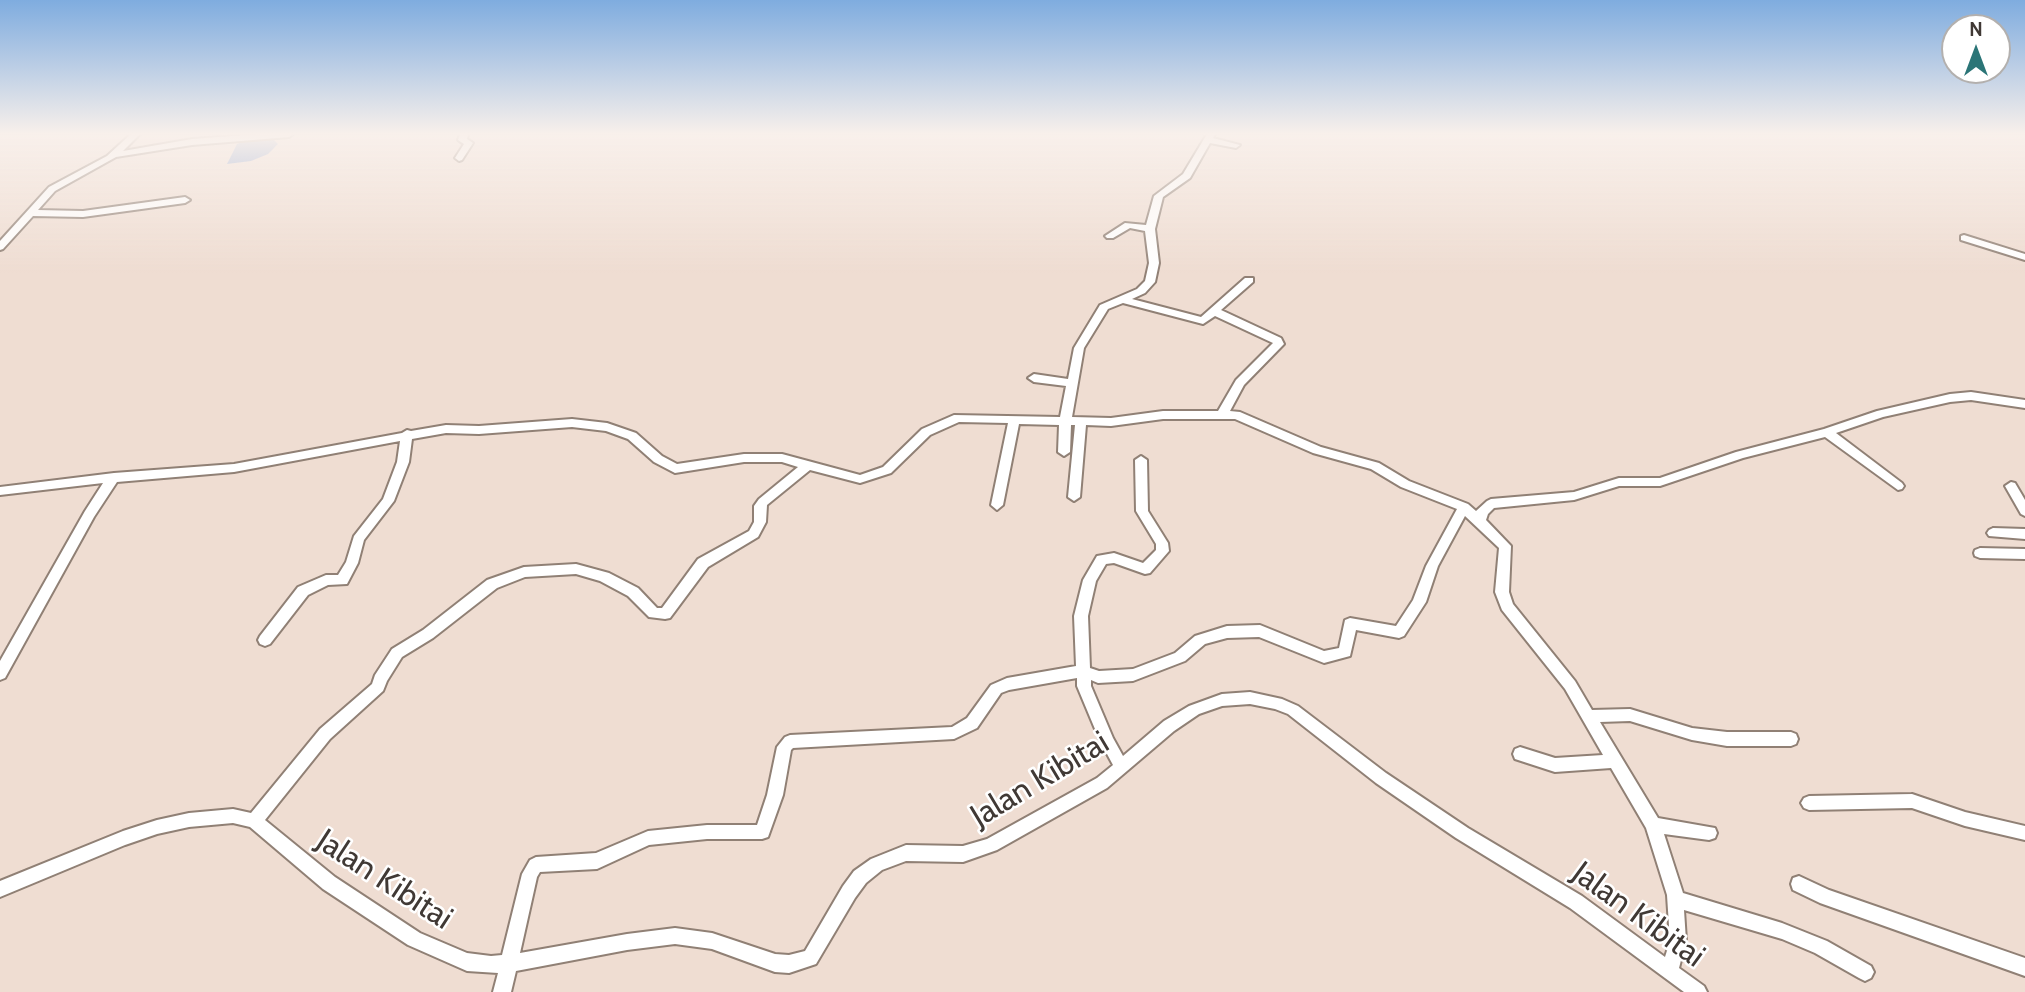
<!DOCTYPE html>
<style>
body{margin:0}
#map{position:relative;width:2025px;height:992px;overflow:hidden;background:#efddd2;font-family:Cabin,sans-serif}
canvas{display:block}
.north{position:absolute;left:1941px;top:14px;width:70px;height:70px;box-sizing:border-box;background:#fff;border:2px solid #b3b0ae;border-radius:50%;rotate:0deg;font-size:19px;font-weight:700;line-height:28px;text-align:center;color:#403935}
.north::after{content:'';display:block;margin:auto;width:24px;height:32px;background:#2b7577;clip-path:polygon(50% 0,100% 100%,50% 72%,0 100%)}
</style>
<div id="map">
<canvas width="2025" height="992"></canvas>
<div class="north">N</div>
</div>
<script>
const c = document.querySelector('canvas').getContext('2d');
c.lineJoin = 'round';
function fill(path, color) { c.fillStyle = color; c.fill(path, 'evenodd'); }
const toPath = rows => new Path2D(rows.map(r => 'M' + r).join(''));
function trace(path, color, width, dash) { c.strokeStyle = color; c.lineWidth = width; c.lineCap = dash ? 'butt' : 'round'; c.setLineDash(dash || []); c.stroke(path); }
function label(font, color, halo, rows, align = 'center') {
  c.font = font + ' Cabin,sans-serif'; c.lineWidth = 5; c.setLineDash([]); c.textBaseline = 'middle'; c.strokeStyle = halo; c.fillStyle = color; for (const [text, x, y, turn = 0] of rows) {
    c.save(); c.translate(x, y); c.rotate((+turn || 0) * Math.PI / 180); c.textAlign = isNaN(turn) ? turn : align; if (halo) c.strokeText(text, 0, 0); c.fillText(text, 0, 0); c.restore();
  }
}
const water = toPath([
 [273,139,278,144,268,154,251,161,227,164,237,144,250,139]
]);
const minor = toPath([
 [131,134,140,134,123,151,192,139,259,134,293,134,289,137,192,145,116,157,55,191,38,210,83,211,185,197,190,200,185,203,83,217,33,216,3,249,0,250,0,241,49,187,107,156,131,134],
 [460,134,468,134,467,139,473,143,462,160,459,161,455,158,464,144,458,140,460,134],
 [1207,134,1215,134,1213,138,1240,145,1236,148,1210,143,1190,178,1163,197,1155,229,1159,263,1155,282,1145,293,1132,299,1201,317,1245,278,1253,278,1253,282,1221,310,1281,338,1284,344,1244,385,1230,411,1240,412,1321,447,1379,463,1409,481,1468,504,1476,511,1487,501,1491,499,1574,492,1619,478,1660,478,1736,452,1824,429,1877,411,1950,394,1971,392,2025,400,2025,408,1971,400,1950,402,1883,417,1836,433,1902,483,1904,486,1902,489,1898,490,1825,437,1743,458,1660,486,1619,486,1574,500,1494,508,1488,514,1486,520,1511,546,1509,592,1513,604,1575,681,1592,710,1630,709,1692,728,1727,732,1791,732,1796,734,1798,739,1796,744,1791,746,1727,746,1692,740,1630,721,1600,722,1658,818,1715,828,1717,833,1715,838,1709,840,1664,834,1683,893,1782,923,1827,941,1871,966,1874,972,1871,978,1865,981,1859,978,1815,953,1782,939,1684,910,1686,941,1679,968,1704,986,1707,992,1684,992,1570,908,1456,838,1376,783,1288,714,1275,709,1250,704,1222,706,1199,714,1174,731,1107,788,997,850,963,862,906,861,882,870,866,883,855,898,816,964,789,973,775,972,712,949,675,944,627,950,516,971,511,992,493,992,498,973,467,971,408,945,323,889,250,827,233,823,189,827,157,834,125,845,0,897,0,881,123,831,157,820,189,813,233,809,251,813,320,729,372,684,375,675,392,649,423,630,487,580,524,567,576,564,609,573,638,588,657,608,662,608,698,559,749,531,754,522,754,506,759,499,798,467,782,462,744,462,675,473,654,462,628,439,606,431,572,427,479,434,446,433,412,439,409,462,394,501,364,540,358,563,347,584,328,585,308,595,270,644,265,646,260,644,258,640,260,636,298,587,326,575,338,575,346,562,354,536,383,499,397,462,400,441,234,472,117,482,94,517,5,678,0,680,0,661,85,511,103,483,0,495,0,487,114,473,234,464,402,433,407,430,411,431,446,425,479,426,572,419,607,423,636,433,662,456,677,464,744,454,782,454,860,475,883,467,922,429,954,415,1060,417,1066,386,1034,382,1028,378,1034,374,1068,379,1074,348,1100,305,1137,289,1145,281,1149,263,1145,231,1130,228,1113,238,1107,238,1105,236,1125,223,1146,225,1154,196,1183,174,1207,134],
 [1123,303,1203,324,1215,316,1273,343,1236,380,1218,411,1163,411,1111,418,1072,417,1084,348,1108,309,1123,303],
 [1163,419,1235,419,1313,453,1371,469,1401,487,1457,509,1426,566,1413,600,1396,626,1350,618,1345,620,1339,648,1324,651,1260,625,1227,626,1195,636,1175,653,1133,669,1099,671,1090,668,1088,616,1096,581,1106,564,1114,563,1145,574,1150,573,1169,551,1168,543,1148,511,1147,460,1141,456,1135,460,1136,511,1156,544,1156,550,1143,563,1114,553,1097,556,1083,580,1074,616,1076,666,1007,678,991,685,967,718,952,727,790,735,785,737,777,747,767,795,757,825,707,825,648,831,596,853,536,857,530,860,522,874,502,955,491,956,467,953,420,933,335,877,265,820,330,739,383,691,387,681,402,657,433,638,497,588,525,577,576,574,600,581,628,596,649,617,665,619,670,618,708,567,758,537,766,522,767,505,810,470,860,483,891,473,930,435,959,422,1008,423,991,505,997,510,1003,505,1019,424,1059,425,1058,452,1064,456,1070,452,1071,425,1075,425,1068,497,1074,501,1080,497,1086,425,1111,426,1163,419],
 [1465,516,1499,548,1495,592,1502,610,1565,689,1603,755,1555,758,1520,747,1515,749,1513,754,1515,759,1555,772,1611,768,1646,828,1667,895,1670,941,1665,957,1582,896,1468,828,1386,773,1298,706,1282,699,1250,692,1222,694,1189,706,1164,721,1123,756,1113,738,1091,686,1091,680,1098,683,1133,681,1185,661,1205,644,1227,638,1259,637,1324,663,1350,656,1356,630,1399,638,1404,636,1426,602,1438,566,1465,516],
 [1077,678,1077,686,1100,741,1113,765,1097,778,987,839,963,846,906,845,871,859,854,871,843,886,805,951,789,955,775,954,712,933,675,928,627,934,520,953,537,877,540,872,597,869,649,845,707,839,762,839,768,837,783,795,791,750,793,748,954,739,977,728,1001,693,1009,690,1077,678],
 [1964,235,2025,254,2025,260,1961,240,1961,236,1964,235],
 [2011,482,2015,483,2025,500,2025,516,2021,514,2005,486,2011,482],
 [1993,528,2025,529,2025,539,1989,536,1987,533,1989,530,1993,528],
 [1980,548,2025,549,2025,559,1980,558,1975,556,1974,553,1975,550,1980,548],
 [1912,794,1965,812,2025,826,2025,840,1965,826,1912,808,1809,810,1804,808,1801,803,1804,798,1809,796,1912,794],
 [1799,876,1829,890,2025,958,2025,976,1820,903,1793,890,1791,884,1793,878,1799,876]
]);
const nearStreetnames = [
 ["Jalan Kibitai",1040,780,-31],
 ["Jalan Kibitai",384,880,33],
 ["Jalan Kibitai",1638,915,36]
];
fill(water, '#83a0d2');
trace(minor, '#908075', 4);
fill(minor, '#fff');
const sky = c.createLinearGradient(0, 0, 0, 273);
sky.addColorStop(0, '#7facdf');
sky.addColorStop(0.49, '#f8f0eb');
sky.addColorStop(1, '#f8f0eb00');
c.fillStyle = sky;
c.fillRect(0, 0, 2025, 273);
label('32px', '#403935', '#fff', nearStreetnames);
</script>
